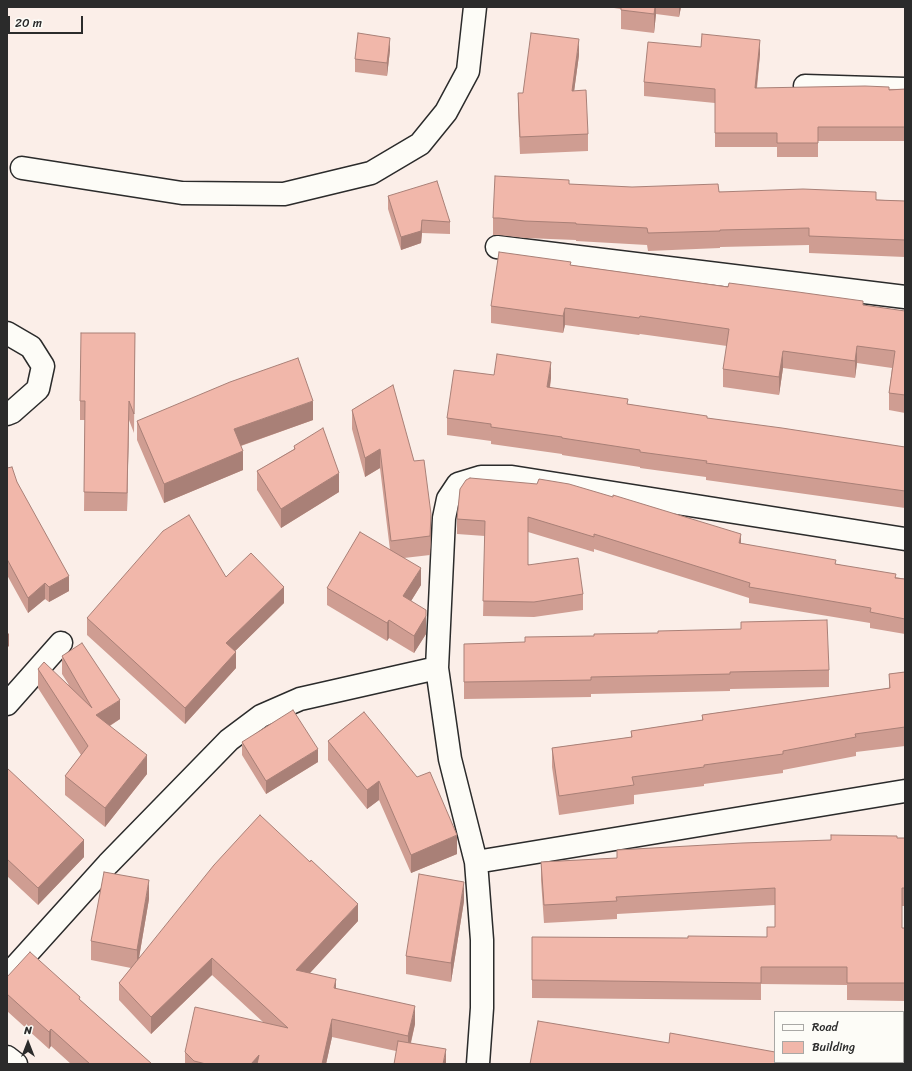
<!DOCTYPE html>
<style>
body{margin:0}
#map{position:relative;width:912px;height:1071px;overflow:hidden;background:#fbeee8;font-family:Sriracha,sans-serif}
canvas{display:block}
.frame{position:absolute;inset:0;border:8px solid #2b2b2b;pointer-events:none}
.legend{position:absolute;left:774px;top:1011px;width:130px;height:52px;box-sizing:border-box;background:#fdfcf7;border:1px solid #a9a8a5;margin:0;padding:5px 7px;list-style:none;font-size:12px;color:#2b2b2b}
.legend li{display:flex;align-items:center;gap:8px;height:20px}
.legend b{width:20px;border:1px solid #a9a8a5}
.north{position:absolute;left:8px;top:1023px;width:40px;height:40px;-webkit-text-stroke:3px #fdfcf7;paint-order:stroke;rotate:0deg;font-size:11px;font-weight:700;line-height:16px;text-align:center;color:#2b2b2b}
.north::after{content:'';display:block;margin:auto;width:14px;height:18px;background:#2b2b2b;clip-path:polygon(50% 0,100% 100%,50% 72%,0 100%)}
.scale{position:absolute;left:8px;top:16px;width:75px;height:18px;box-sizing:border-box;border:2px solid #2b2b2b;border-top:0;padding-left:5px;font-size:12px;line-height:14px;white-space:nowrap;color:#2b2b2b;-webkit-text-stroke:3px #fdfcf7;paint-order:stroke}
</style>
<div id="map">
<canvas width="912" height="1071"></canvas>
<div class="frame"></div>
<ul class="legend">
<li><b style="height:5px;background:#fdfcf7"></b>Road</li>
<li><b style="height:11px;background:#f1b7aa"></b>Building</li>
</ul>
<div class="north">N</div>
<div class="scale">20 m</div>
</div>
<script>
const c = document.querySelector('canvas').getContext('2d');
c.lineJoin = 'round';
const toPath = rows => new Path2D(rows.map(r => 'M' + r).join(''));
function trace(path, color, width, dash) { c.strokeStyle = color; c.lineWidth = width; c.lineCap = dash ? 'butt' : 'round'; c.setLineDash(dash || []); c.stroke(path); }
function fill(path, color) { c.fillStyle = color; c.fill(path, 'evenodd'); }
const street = toPath([
 [805,86,905,89],
 [22,168,182,193,284,194,371,173,420,144,446,112,468,71,475,7],
 [497,247,905,297],
 [7,333,31,347,43,366,38,389,12,412,7,414],
 [7,704,61,643],
 [476,862,905,791],
 [7,976,108,864,229,740,261,716,300,699,437,668],
 [7,1057,16,1064],
 [478,1064,482,1008,482,940,476,862,450,759,437,668,444,518,448,499,458,484,481,477,512,477,905,539]
]);
const wall = toPath([
 [614,7,681,7,679,17,656,14,654,33,621,29,621,9,614,8],
 [701,47,760,54,757,88,905,89,905,141,818,141,818,157,777,157,777,147,715,147,715,103,644,96,644,82],
 [390,50,387,76,355,72,355,59],
 [579,55,574,91,588,134,588,151,520,154,518,110,518,93,523,93],
 [569,184,905,201,905,257,809,253,809,245,720,247,720,248,648,251,647,245,576,241,576,240,525,238,499,235,493,235,493,218],
 [388,196,450,222,450,234,422,233,421,243,401,250,388,209],
 [571,265,905,311,905,413,889,410,889,393,892,368,857,363,855,378,783,368,779,395,723,387,723,369,727,346,640,334,639,335,565,325,563,333,491,323,491,306],
 [135,333,134,433,129,420,127,511,84,511,85,420,80,420,80,401],
 [494,375,551,378,550,388,628,404,707,418,905,447,905,508,706,480,706,477,640,468,640,467,562,455,562,454,491,444,491,441,447,435,447,418],
 [393,385,431,533,430,555,404,558,421,585,411,601,426,628,426,634,414,653,389,638,387,641,327,605,327,588,390,550,380,468,365,477,352,429,352,410],
 [313,420,241,446,243,470,164,503,137,440,137,421],
 [294,446,339,492,281,528,257,490,257,471,294,449],
 [7,468,17,482,69,591,49,602,45,599,28,613,7,575],
 [460,489,741,543,905,579,905,634,870,628,870,623,749,603,749,598,594,549,594,552,528,532,528,564,583,594,583,610,534,617,483,616,485,536,457,534,457,519],
 [226,577,284,603,235,651,236,668,185,724,87,635,87,618],
 [464,644,829,670,829,687,730,689,730,691,591,694,591,697,464,699],
 [62,656,120,719,110,726,147,774,105,827,65,795,65,776,81,755,38,688,38,669,69,685,62,674],
 [905,672,905,746,856,752,856,756,783,770,783,773,704,784,704,786,634,795,634,804,559,815,552,767,552,748,631,737,631,731,702,720,702,715,889,688,889,674],
 [364,712,457,854,411,873,379,800,367,809,328,760,328,741],
 [242,742,318,762,266,794,242,755],
 [7,768,84,857,38,905,7,876],
 [897,838,905,838,905,906,902,906,902,928,905,928,905,1001,847,1000,847,985,761,984,761,1000,532,998,532,937,688,938,767,937,775,927,775,905,617,914,617,919,544,923,541,880,541,862,617,858,617,850],
 [149,899,139,958,358,921,310,973,336,989,415,1024,411,1043,446,1064,396,1051,332,1037,326,1064,185,1064,185,1052,263,1022,212,975,151,1034,119,1000,119,983,131,968,91,960,91,941],
 [464,901,451,982,406,974,406,956],
 [7,977,80,1000,152,1064,71,1064,51,1046,49,1049,7,1011]
]);
const shadedWall = toPath([
 [655,7,656,7,656,14,654,33,654,14],
 [679,7,681,7,679,17],
 [390,38,390,50,387,76,387,63],
 [579,39,579,55,572,107,572,91],
 [760,40,760,54,755,102,755,88],
 [422,220,422,233,421,243,401,250,401,237],
 [565,308,565,325,563,333,563,316],
 [857,346,857,363,855,378,855,361],
 [783,351,783,368,779,395,779,377],
 [551,362,551,378,547,404,547,387],
 [129,401,129,420,127,511,127,493],
 [313,401,313,420,234,448,234,429],
 [380,449,380,468,365,477,365,458],
 [243,451,243,470,164,503,164,484],
 [339,473,339,492,281,528,281,509],
 [431,514,431,533,430,555,430,536],
 [741,534,741,550,739,543],
 [421,568,421,585,403,614,403,596],
 [69,576,69,591,49,602,49,587],
 [45,583,45,599,28,613,28,598],
 [284,587,284,603,226,660,226,643],
 [426,610,426,634,414,653,414,636],
 [389,620,389,638,387,641,387,623],
 [9,633,9,646,7,648,7,635],
 [236,652,236,668,185,724,185,708],
 [120,700,120,719,96,734,96,715],
 [318,749,318,762,266,794,266,781],
 [147,755,147,774,105,827,105,808],
 [379,781,379,800,367,809,367,790],
 [457,835,457,854,411,873,411,855],
 [84,840,84,857,38,905,38,888],
 [149,880,149,899,137,969,137,950],
 [464,882,464,901,451,982,451,963],
 [358,904,358,921,296,988,296,970],
 [212,958,212,975,151,1034,151,1017],
 [336,979,336,996,334,988],
 [415,1006,415,1024,408,1054,408,1036],
 [332,1019,332,1037,326,1064,322,1064],
 [51,1029,51,1046,49,1049,49,1032],
 [446,1049,446,1064,443,1064],
 [259,1055,259,1064,251,1064]
]);
const building = toPath([
 [621,7,655,7,654,14,621,10,621,7],
 [358,33,390,38,387,63,355,59,358,33],
 [531,33,579,39,572,91,586,90,588,134,520,137,518,93,523,93,531,33],
 [702,34,760,40,755,88,865,86,889,87,889,90,905,89,905,127,818,127,818,143,777,143,777,133,715,133,715,89,644,82,648,42,701,47,702,34],
 [495,176,569,180,569,184,632,187,718,184,719,192,803,189,876,192,876,200,905,201,905,240,809,236,809,228,720,230,720,231,648,233,647,228,576,224,576,223,525,221,499,218,493,218,495,176],
 [437,181,450,222,422,220,421,231,401,237,388,196,437,181],
 [499,252,571,262,570,265,728,287,729,283,798,292,863,301,863,305,905,311,905,395,889,393,895,351,857,346,855,361,783,351,779,377,723,369,729,329,640,316,639,318,565,308,563,316,491,306,499,252],
 [81,333,135,333,134,414,129,401,127,493,84,492,85,401,80,401,81,333],
 [497,354,551,362,547,387,628,399,627,404,707,416,707,418,782,428,905,447,905,491,706,463,707,461,640,452,640,450,562,438,562,437,491,427,491,424,447,418,454,370,494,375,497,354],
 [298,358,313,401,234,429,243,451,164,484,137,421,230,382,298,358],
 [393,385,414,461,424,460,431,514,430,536,391,541,380,449,365,458,352,410,393,385],
 [323,428,339,473,281,509,257,471,295,449,294,446,323,428],
 [12,467,17,482,69,576,49,587,45,583,28,598,7,559,7,468,12,467],
 [470,478,537,484,539,479,569,484,613,497,613,495,741,534,739,543,836,560,835,564,896,574,895,578,905,579,905,619,870,612,871,608,749,587,750,583,594,534,594,537,528,517,528,565,578,558,583,594,534,602,483,601,485,521,457,519,460,489,466,480,470,478],
 [189,515,226,577,251,553,284,587,226,643,236,652,185,708,87,618,163,531,189,515],
 [360,532,421,568,403,596,426,610,426,616,414,636,389,620,387,623,327,588,360,532],
 [827,620,829,670,730,672,730,674,591,677,591,680,464,682,464,644,525,642,525,637,594,636,594,634,658,633,658,631,741,629,741,622,827,620],
 [82,643,120,700,96,715,147,755,105,808,65,776,88,746,38,669,44,662,92,708,62,656,82,643],
 [905,672,905,727,855,734,856,737,783,751,783,754,704,765,704,767,632,777,634,785,559,796,552,748,632,737,631,731,703,720,702,715,890,688,889,674,905,672],
 [293,710,318,749,266,781,242,742,293,710],
 [364,712,417,777,430,772,457,835,411,855,379,781,367,790,328,741,364,712],
 [7,768,84,840,38,888,7,859,7,768],
 [260,815,310,862,311,860,358,904,296,970,336,979,334,988,415,1006,408,1036,332,1019,322,1064,257,1064,259,1055,251,1064,206,1064,194,1061,185,1052,195,1007,288,1028,212,958,151,1017,119,983,214,865,260,815],
 [831,835,897,836,897,838,905,838,905,888,902,888,902,928,905,928,905,983,847,983,847,967,761,967,761,983,532,980,532,937,688,938,688,936,767,937,767,927,775,927,775,888,616,897,617,901,544,905,541,862,617,858,617,850,742,843,831,840,831,835],
 [104,872,149,880,137,950,91,941,104,872],
 [419,874,464,882,451,963,406,956,419,874],
 [30,952,80,997,79,999,152,1064,90,1064,51,1029,49,1032,7,994,7,977,30,952],
 [538,1021,669,1043,670,1033,775,1052,775,1062,834,1062,841,1063,842,1062,903,1062,903,1057,905,1057,905,1064,530,1064,538,1021],
 [398,1041,446,1049,443,1064,394,1064,398,1041]
]);
trace(street, '#2b2b2b', 25);
trace(street, '#fdfcf7', 22);
fill(wall, '#cf9d92');
fill(shadedWall, '#a98077');
fill(building, '#f1b7aa');
trace(building, '#a98077', 1);
</script>
